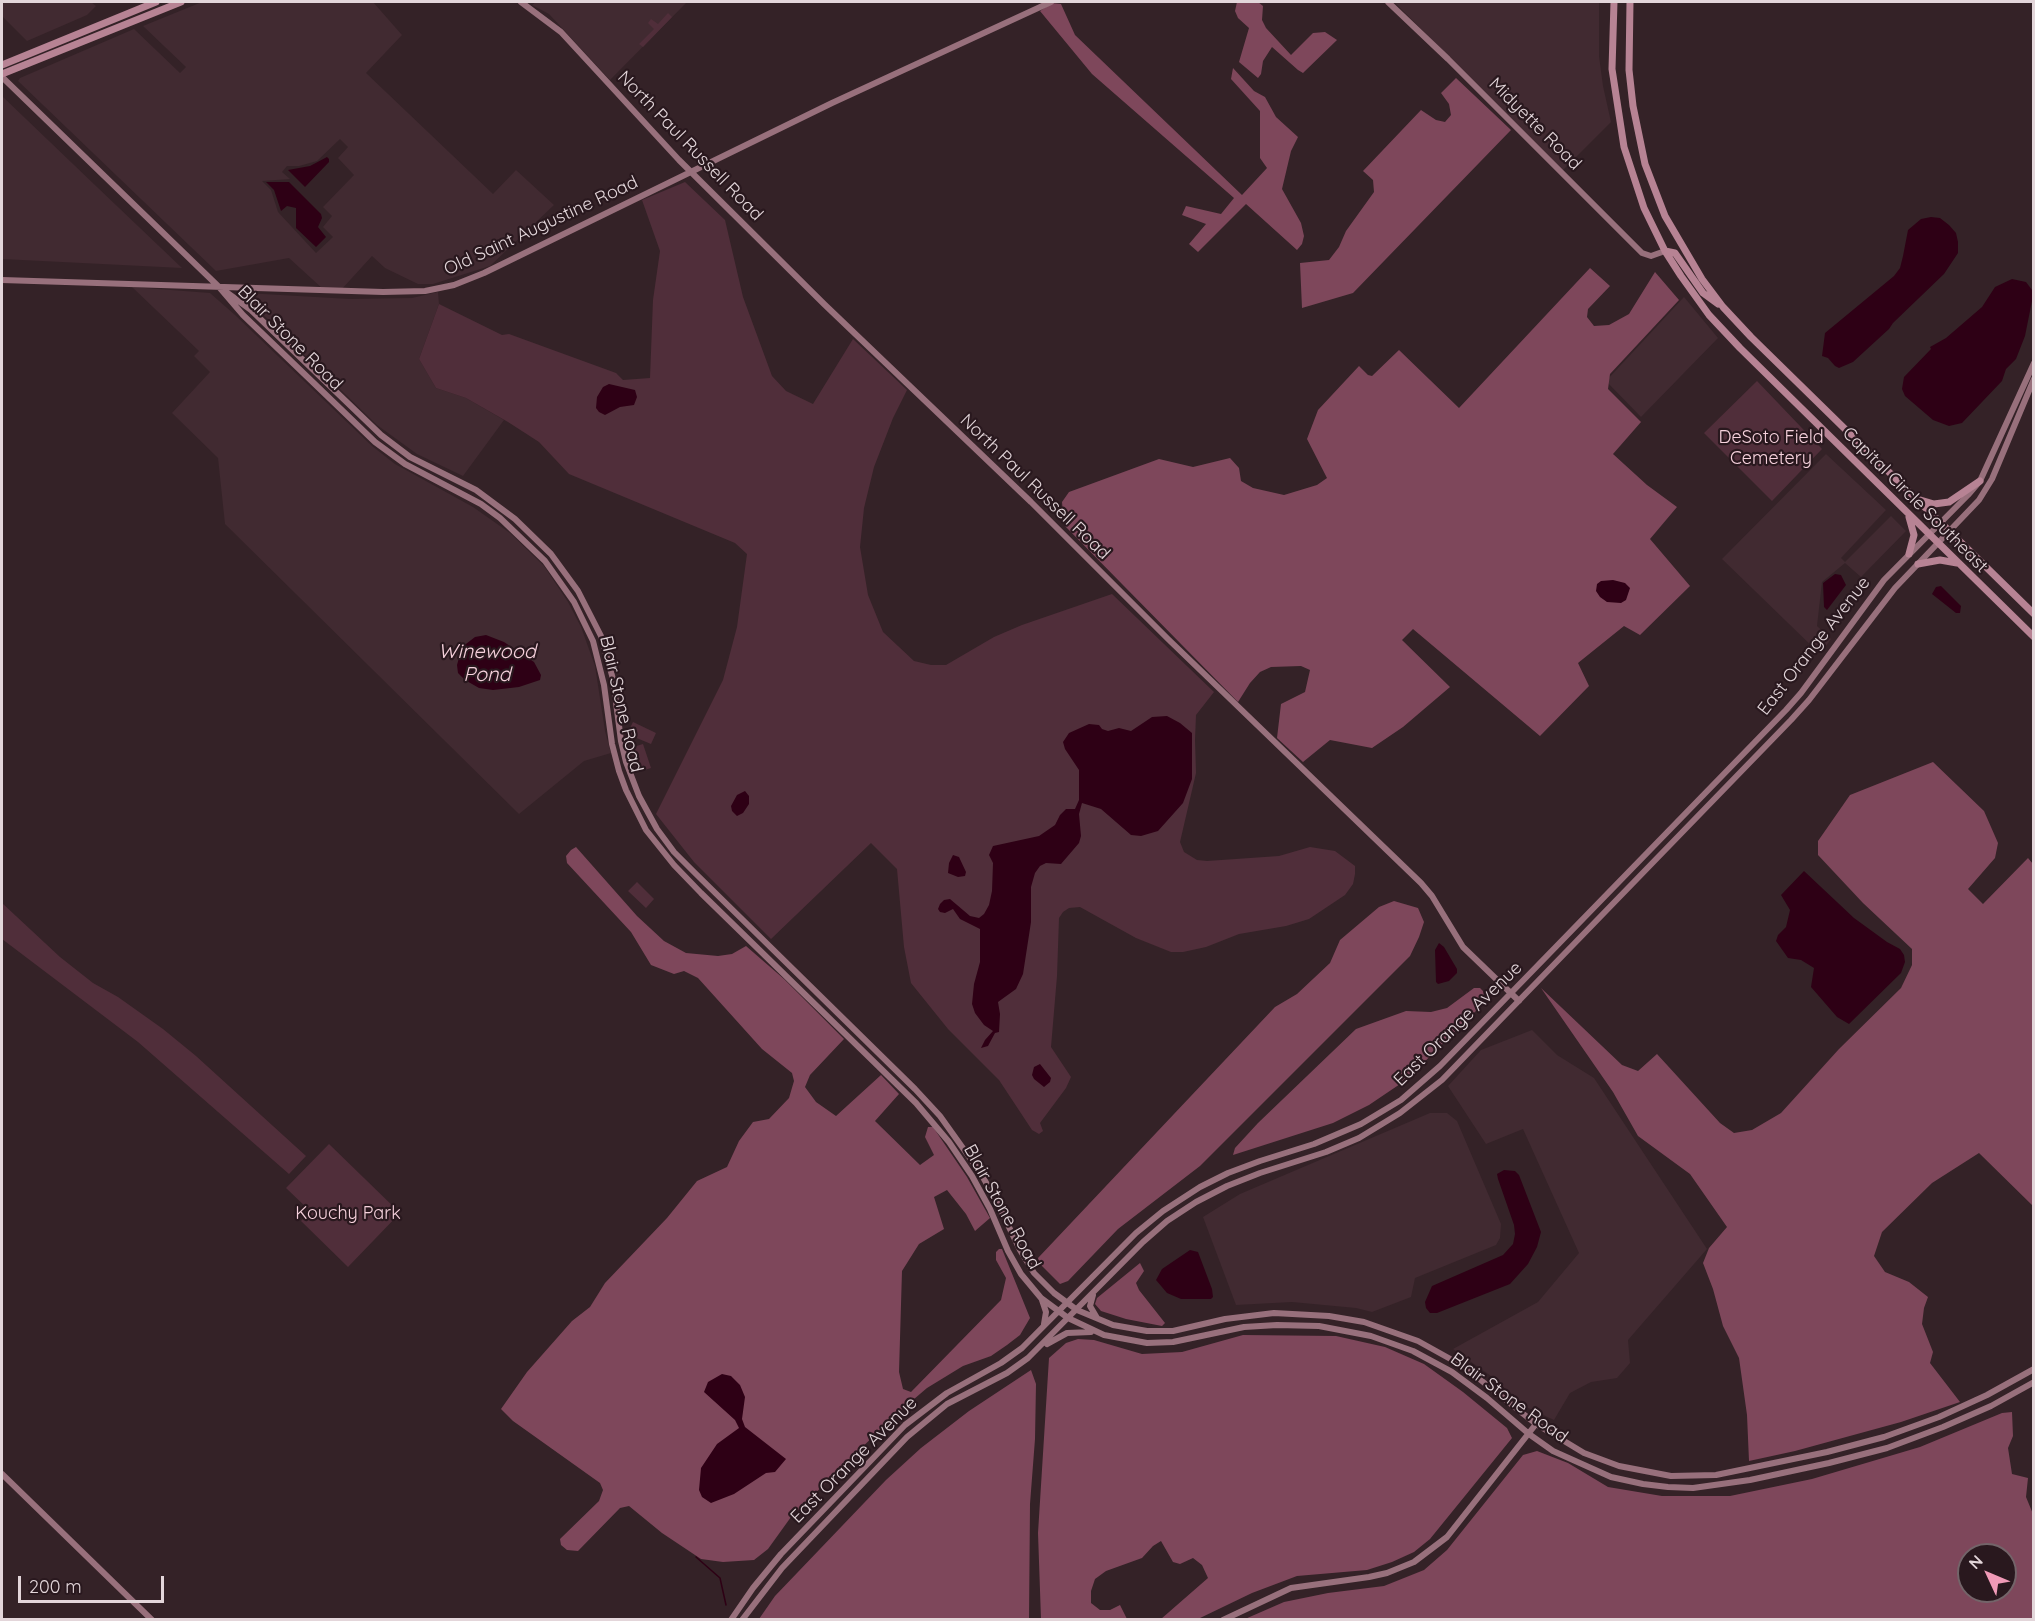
<!DOCTYPE html>
<style>
body{margin:0}
#map{position:relative;width:2035px;height:1621px;overflow:hidden;background:#342227;font-family:Quicksand,sans-serif}
canvas{display:block}
.frame{position:absolute;inset:0;border:3px solid #e3d6da;pointer-events:none}
.north{position:absolute;left:1957px;top:1543px;width:60px;height:60px;box-sizing:border-box;background:#29181e;border:2px solid #736469;border-radius:50%;rotate:314deg;font-size:16px;font-weight:700;line-height:24px;text-align:center;color:#e3d6da}
.north::after{content:'';display:block;margin:auto;width:21px;height:27px;background:#f09ab7;clip-path:polygon(50% 0,100% 100%,50% 72%,0 100%)}
.scale{position:absolute;left:18px;top:1576px;width:146px;height:27px;box-sizing:border-box;border:3px solid #e3d6da;border-top:0;padding-left:8px;font-size:18px;line-height:21px;white-space:nowrap;color:#e3d6da;-webkit-text-stroke:4px #29181e;paint-order:stroke}
</style>
<div id="map">
<canvas width="2035" height="1621"></canvas>
<div class="frame"></div>
<div class="north">N</div>
<div class="scale">200 m</div>
</div>
<script>
const c = document.querySelector('canvas').getContext('2d');
c.lineJoin = 'round';
function fill(path, color) { c.fillStyle = color; c.fill(path, 'evenodd'); }
const toPath = rows => new Path2D(rows.map(r => 'M' + r).join(''));
function trace(path, color, width, dash) { c.strokeStyle = color; c.lineWidth = width; c.lineCap = dash ? 'butt' : 'round'; c.setLineDash(dash || []); c.stroke(path); }
function label(font, color, halo, rows, align = 'center') {
  c.font = font + ' Quicksand,sans-serif'; c.lineWidth = 4.5; c.setLineDash([]); c.textBaseline = 'middle'; c.strokeStyle = halo; c.fillStyle = color; for (const [text, x, y, turn = 0] of rows) {
    c.save(); c.translate(x, y); c.rotate((+turn || 0) * Math.PI / 180); c.textAlign = isNaN(turn) ? turn : align; if (halo) c.strokeText(text, 0, 0); c.fillText(text, 0, 0); c.restore();
  }
}
const built = toPath([
 [2,2,91,2,96,6,87,15,27,41,2,16],
 [202,2,373,2,402,35,366,73,493,194,516,170,554,205,490,266,433,284,418,284,385,268,372,256,341,290,323,289,289,258,216,271,18,81,20,78,134,29,180,73,186,67,143,26],
 [340,139,348,147,338,158,354,175,323,207,332,216,323,227,333,237,316,253,278,212,271,190,262,181,290,179,282,172,287,166,299,166,317,161],
 [536,2,687,2,610,80,549,14,532,5],
 [1394,2,1599,2,1599,56,1603,86,1611,122,1563,170],
 [2,96,97,187,182,268,2,259],
 [132,287,210,293,235,315,372,446,395,464,473,507,510,533,544,566,568,602,581,627,595,666,605,731,611,753,584,761,519,814,225,524,218,458,172,413,210,372,194,356,199,351],
 [438,292,439,304,419,359,436,388,466,398,504,420,463,476,417,454,377,425,245,297,246,293,350,299,412,298],
 [1684,297,1718,338,1641,417,1606,381],
 [1826,454,1886,510,1841,558,1845,562,1891,516,1906,531,1861,577,1845,563,1822,582,1817,626,1831,639,1820,654,1722,559],
 [1532,1030,1557,1055,1594,1078,1707,1249,1628,1340,1630,1363,1617,1378,1591,1382,1570,1393,1554,1420,1524,1406,1491,1376,1453,1349,1538,1302,1579,1253,1523,1129,1486,1144,1448,1086,1481,1050],
 [1430,1113,1447,1113,1457,1121,1501,1224,1500,1238,1496,1245,1415,1278,1411,1297,1372,1312,1356,1308,1292,1302,1236,1305,1203,1217,1240,1194]
]);
const green = toPath([
 [668,13,672,17,643,47,639,44,654,29,648,23,651,19,658,24],
 [685,182,725,220,743,297,772,376,786,391,813,404,853,339,907,390,893,418,874,467,864,508,860,547,868,595,883,632,914,661,931,665,946,665,994,637,1022,625,1112,594,1214,692,1196,715,1195,740,1196,773,1180,842,1184,852,1197,860,1207,861,1279,856,1310,847,1335,851,1355,866,1355,874,1353,884,1345,895,1309,919,1286,926,1239,934,1206,947,1183,952,1171,952,1136,938,1080,907,1069,908,1063,912,1059,918,1057,976,1051,1047,1071,1077,1066,1088,1040,1123,1043,1131,1039,1134,1032,1130,999,1080,948,1029,911,983,904,947,897,869,871,843,771,939,694,862,656,814,723,680,737,627,747,554,735,543,569,474,539,442,508,422,466,398,436,388,419,359,439,304,502,335,509,334,616,373,623,380,650,378,653,300,660,251,642,200],
 [1757,381,1822,449,1772,501,1704,433],
 [633,722,656,733,651,744,627,734],
 [643,744,651,768,638,772,630,748],
 [637,882,654,899,646,908,628,891],
 [2,903,60,957,93,983,118,997,163,1029,196,1056,306,1156,289,1174,138,1042,2,939],
 [329,1144,400,1213,348,1267,301,1221,310,1211,286,1188]
]);
const forest = toPath([
 [1237,2,1258,2,1263,6,1262,20,1266,28,1291,55,1313,33,1325,32,1337,40,1303,73,1298,70,1272,47,1263,61,1261,74,1258,78,1239,62,1249,28,1238,18,1235,11],
 [1052,3,1061,4,1075,35,1242,195,1267,168,1260,158,1260,111,1231,79,1233,68,1254,91,1265,97,1276,117,1298,137,1291,151,1282,189,1301,223,1304,236,1302,244,1297,250,1246,204,1198,252,1189,244,1206,224,1182,215,1186,206,1221,214,1234,198,1092,74,1040,11],
 [1456,78,1511,130,1353,293,1302,308,1300,263,1329,260,1339,247,1346,231,1374,192,1373,180,1363,171,1421,110,1436,120,1445,122,1451,115,1449,104,1441,93],
 [1590,268,1610,286,1588,309,1587,317,1594,326,1609,325,1629,314,1655,272,1679,300,1610,374,1608,389,1641,422,1613,454,1647,485,1677,507,1650,539,1690,586,1640,635,1624,626,1578,663,1589,686,1540,736,1413,629,1402,640,1450,687,1403,727,1372,748,1330,740,1303,762,1277,738,1281,704,1305,692,1310,670,1301,666,1271,667,1260,672,1250,683,1238,702,1064,525,1062,502,1069,492,1159,459,1193,467,1230,458,1239,468,1241,481,1253,488,1284,495,1317,485,1327,478,1307,439,1318,410,1359,366,1368,375,1372,376,1399,350,1459,408],
 [1933,762,1984,811,1998,843,1995,858,1968,889,1983,904,2028,858,2033,864,2033,1206,1979,1153,1932,1183,1882,1232,1874,1256,1885,1272,1909,1282,1928,1297,1924,1308,1922,1324,1933,1352,1930,1363,1960,1402,1901,1422,1795,1451,1749,1461,1747,1415,1739,1358,1723,1326,1713,1289,1703,1263,1709,1248,1727,1227,1690,1174,1638,1136,1613,1092,1541,988,1622,1065,1638,1071,1657,1054,1720,1123,1734,1133,1752,1130,1781,1113,1839,1049,1901,988,1912,965,1912,949,1863,903,1818,855,1818,841,1850,795],
 [576,847,637,916,664,941,686,953,718,956,732,954,746,946,784,979,844,1039,810,1075,805,1087,816,1102,836,1116,881,1075,899,1094,875,1121,920,1165,934,1155,925,1137,928,1127,933,1127,967,1177,990,1218,975,1231,966,1214,947,1190,934,1197,944,1229,919,1244,902,1271,899,1372,903,1389,911,1392,1001,1300,1006,1278,996,1260,996,1252,999,1249,1002,1249,1030,1318,1020,1335,1007,1345,991,1356,963,1366,927,1388,893,1417,791,1517,768,1549,754,1560,723,1562,701,1559,662,1533,629,1506,620,1508,578,1551,567,1550,561,1545,560,1539,599,1501,603,1490,600,1483,513,1421,501,1409,527,1372,572,1321,590,1307,605,1283,667,1218,697,1181,727,1167,739,1141,753,1122,769,1119,789,1098,794,1081,792,1073,762,1049,698,978,684,971,674,974,651,965,631,932,567,863,566,856,571,850],
 [1394,901,1418,908,1424,922,1419,937,1410,956,1200,1166,1118,1229,1068,1281,1060,1284,1039,1263,1038,1258,1275,1007,1297,994,1330,963,1340,940,1379,907],
 [1474,988,1480,988,1483,991,1484,997,1482,1005,1406,1080,1369,1105,1333,1123,1233,1155,1235,1148,1258,1123,1356,1029,1406,1011,1431,1012,1447,1008],
 [1140,1263,1144,1271,1136,1283,1139,1290,1165,1323,1162,1326,1126,1319,1101,1311,1095,1304,1097,1298],
 [1243,1335,1336,1336,1385,1347,1424,1364,1463,1392,1507,1428,1512,1438,1430,1539,1414,1552,1392,1562,1367,1570,1297,1576,1252,1593,1198,1619,1161,1619,1208,1578,1202,1565,1193,1558,1180,1564,1173,1562,1161,1541,1153,1546,1142,1558,1106,1571,1095,1579,1091,1591,1091,1603,1100,1610,1110,1610,1120,1605,1127,1619,1041,1619,1038,1533,1049,1358,1066,1343,1078,1339,1094,1340,1142,1354,1182,1352],
 [1031,1370,1036,1384,1035,1439,1030,1504,1029,1619,759,1619,775,1596,886,1480,921,1448,969,1411],
 [2012,1412,2013,1436,2008,1448,2012,1474,2028,1478,2026,1497,2033,1514,2033,1619,1245,1619,1284,1602,1328,1593,1384,1586,1424,1570,1447,1550,1523,1455,1537,1451,1568,1463,1608,1487,1662,1496,1730,1496,1812,1479,1920,1447,2002,1413],
 [1969,1555,2005,1555,2005,1591,1969,1591]
]);
const water = toPath([
 [327,157,329,159,329,162,305,187,288,170,310,166],
 [266,182,289,182,321,214,322,218,318,227,326,237,316,247,296,228,296,208,287,206,281,211,274,190],
 [1931,217,1940,218,1949,225,1956,233,1958,242,1958,253,1944,274,1893,323,1889,329,1853,362,1839,368,1835,366,1828,358,1822,356,1825,333,1894,276,1900,268,1903,256,1908,230,1921,219],
 [2012,279,2026,282,2032,290,2033,296,2025,336,2016,359,2006,369,2002,381,1962,423,1949,426,1933,420,1905,396,1902,389,1904,377,1931,349,1930,347,1946,338,1982,307,1995,287],
 [609,384,635,390,637,397,634,405,620,407,605,415,599,412,596,408,597,397,603,387],
 [1835,574,1841,575,1846,585,1827,610,1824,607,1823,583],
 [1613,580,1625,583,1630,588,1626,600,1621,603,1607,602,1600,597,1596,591,1597,584,1601,581],
 [1941,586,1961,606,1960,613,1956,613,1932,594,1936,587],
 [486,635,504,642,534,662,541,675,540,680,519,687,493,690,479,688,465,680,458,673,457,665,462,647,475,637],
 [1167,716,1180,723,1192,733,1192,779,1183,803,1158,831,1141,836,1131,835,1101,809,1082,803,1079,814,1081,836,1079,843,1061,864,1046,863,1040,866,1035,873,1031,887,1031,922,1023,974,1016,989,998,1002,1000,1014,999,1032,995,1033,988,1046,981,1048,985,1040,993,1031,984,1025,975,1013,972,1004,974,984,980,962,980,929,960,919,953,909,945,913,940,912,938,909,940,904,944,900,950,899,970,916,979,918,984,914,989,905,992,891,993,863,989,855,993,846,1039,836,1055,825,1060,815,1066,809,1075,809,1079,800,1079,770,1065,749,1063,742,1069,733,1089,724,1099,725,1102,729,1108,731,1119,728,1131,731,1152,717],
 [745,791,749,796,749,804,743,813,737,816,732,811,731,806,737,795],
 [953,855,959,857,966,872,965,876,958,877,948,873,949,863],
 [1804,871,1854,918,1887,942,1900,949,1904,955,1905,962,1901,973,1849,1024,1837,1017,1811,987,1814,968,1801,960,1788,958,1776,941,1778,935,1786,927,1790,910,1781,895],
 [1439,943,1444,947,1457,969,1457,973,1449,981,1438,984,1436,982,1435,950],
 [1040,1064,1051,1078,1050,1082,1044,1087,1034,1079,1032,1075,1034,1067],
 [1504,1170,1515,1171,1519,1175,1541,1232,1537,1247,1528,1264,1510,1284,1437,1313,1430,1313,1426,1308,1425,1302,1432,1286,1503,1255,1513,1244,1515,1234,1514,1225,1498,1179,1497,1174],
 [1190,1250,1198,1252,1212,1289,1213,1297,1211,1299,1181,1299,1167,1293,1156,1280,1162,1269],
 [722,1374,731,1376,740,1385,745,1397,742,1419,745,1427,786,1459,775,1472,766,1473,734,1494,711,1503,702,1497,699,1490,701,1468,717,1444,739,1428,735,1420,704,1392,708,1382]
]);
const stream = toPath([
 [696,1557,720,1578,726,1605]
]);
const secondary = toPath([
 [521,2,561,32,679,160,824,304,1031,502,1168,639,1421,883,1432,896,1463,947,1519,1001],
 [1388,2,1448,59,1642,253,1651,256,1665,251],
 [2,77,219,287,243,315,375,442,405,464,481,504,500,518,545,561,574,602,593,641,604,685,612,744,619,771,626,790,646,830,674,865,701,893,916,1103,949,1142,972,1176,990,1209,1008,1251,1021,1274,1041,1298,1068,1318,1104,1335,1147,1343,1173,1342,1244,1327,1277,1325,1319,1326,1371,1336,1413,1351,1452,1372,1487,1398,1529,1434,1553,1451,1611,1477,1643,1484,1668,1487,1693,1488,1750,1480,1829,1463,1887,1448,1943,1427,1991,1406,2034,1382],
 [2,280,383,292,425,291,454,285,484,273,832,103,1051,2],
 [222,289,251,310,381,435,410,457,476,490,515,519,551,554,578,591,601,636,613,679,621,741,626,762,639,796,657,829,674,852,695,873,915,1089,940,1116,980,1172,997,1202,1020,1250,1034,1273,1054,1293,1077,1310,1113,1325,1147,1331,1173,1331,1225,1319,1274,1313,1329,1316,1364,1322,1418,1341,1463,1366,1536,1424,1584,1453,1619,1466,1671,1476,1716,1475,1827,1452,1884,1437,1939,1417,1987,1395,2034,1369],
 [1093,1295,1090,1306,1097,1318],
 [1042,1300,1046,1312,1044,1324],
 [1047,1344,1067,1333,1091,1332],
 [2,1474,152,1620],
 [731,1620,753,1588,781,1554,905,1425,947,1393,1001,1363,1022,1348,1136,1233,1163,1211,1200,1187,1228,1173,1260,1161,1314,1144,1361,1124,1401,1100,1440,1066,1786,710,1801,693,1884,580,1968,495,1980,481,2034,363],
 [742,1620,782,1568,907,1437,947,1404,1007,1373,1028,1358,1143,1242,1167,1221,1196,1202,1227,1186,1260,1173,1326,1152,1359,1138,1400,1113,1442,1080,1791,720,1809,700,1895,588,1979,500,1992,479,2034,379],
 [1223,1620,1291,1588,1369,1577,1387,1573,1414,1562,1447,1537,1536,1424]
]);
const primary = toPath([
 [1614,2,1612,69,1624,147,1644,208,1665,251,1681,276,1709,315,1740,348,2034,637],
 [1630,2,1629,70,1633,106,1645,164,1665,216,1702,279,1723,307,1751,337,2034,614],
 [2,65,156,2],
 [2,74,181,2],
 [1665,251,1675,253,1703,293,1718,304],
 [1917,499,1934,504,1949,502,1980,481],
 [1909,554,1914,535,1909,517],
 [1918,564,1940,560,1957,563]
]);
const streetNames = [
 ["Midyette Road",1535,124,45],
 ["North Paul Russell Road",690,146,46],
 ["Old Saint Augustine Road",541,226,-25],
 ["Blair Stone Road",290,338,45],
 ["North Paul Russell Road",1035,487,44],
 ["Capital Circle Southeast",1915,500,45],
 ["East Orange Avenue",1814,646,-52],
 ["Blair Stone Road",621,704,77],
 ["East Orange Avenue",1458,1024,-44],
 ["Blair Stone Road",1002,1207,61],
 ["Blair Stone Road",1509,1398,36],
 ["East Orange Avenue",854,1460,-45]
];
const parkNames = [
 ["DeSoto Field",1771,438],
 ["Cemetery",1771,459],
 ["Kouchy Park",348,1214]
];
const waterNames = [
 ["Winewood",487,652],
 ["Pond",487,675]
];
fill(built, '#412a31');
fill(green, '#502e3a');
fill(forest, '#7e475b');
fill(water, '#2e0015');
trace(stream, '#2e0015', 1.5);
trace(secondary, '#98707c', 6);
trace(primary, '#b78394', 7);
label('18px', '#e3d6da', '#29181e', streetNames);
label('18px', '#f7d2dd', '#29181e', parkNames);
label('italic 20px', '#f6d1dc', '#29181e', waterNames);
</script>
